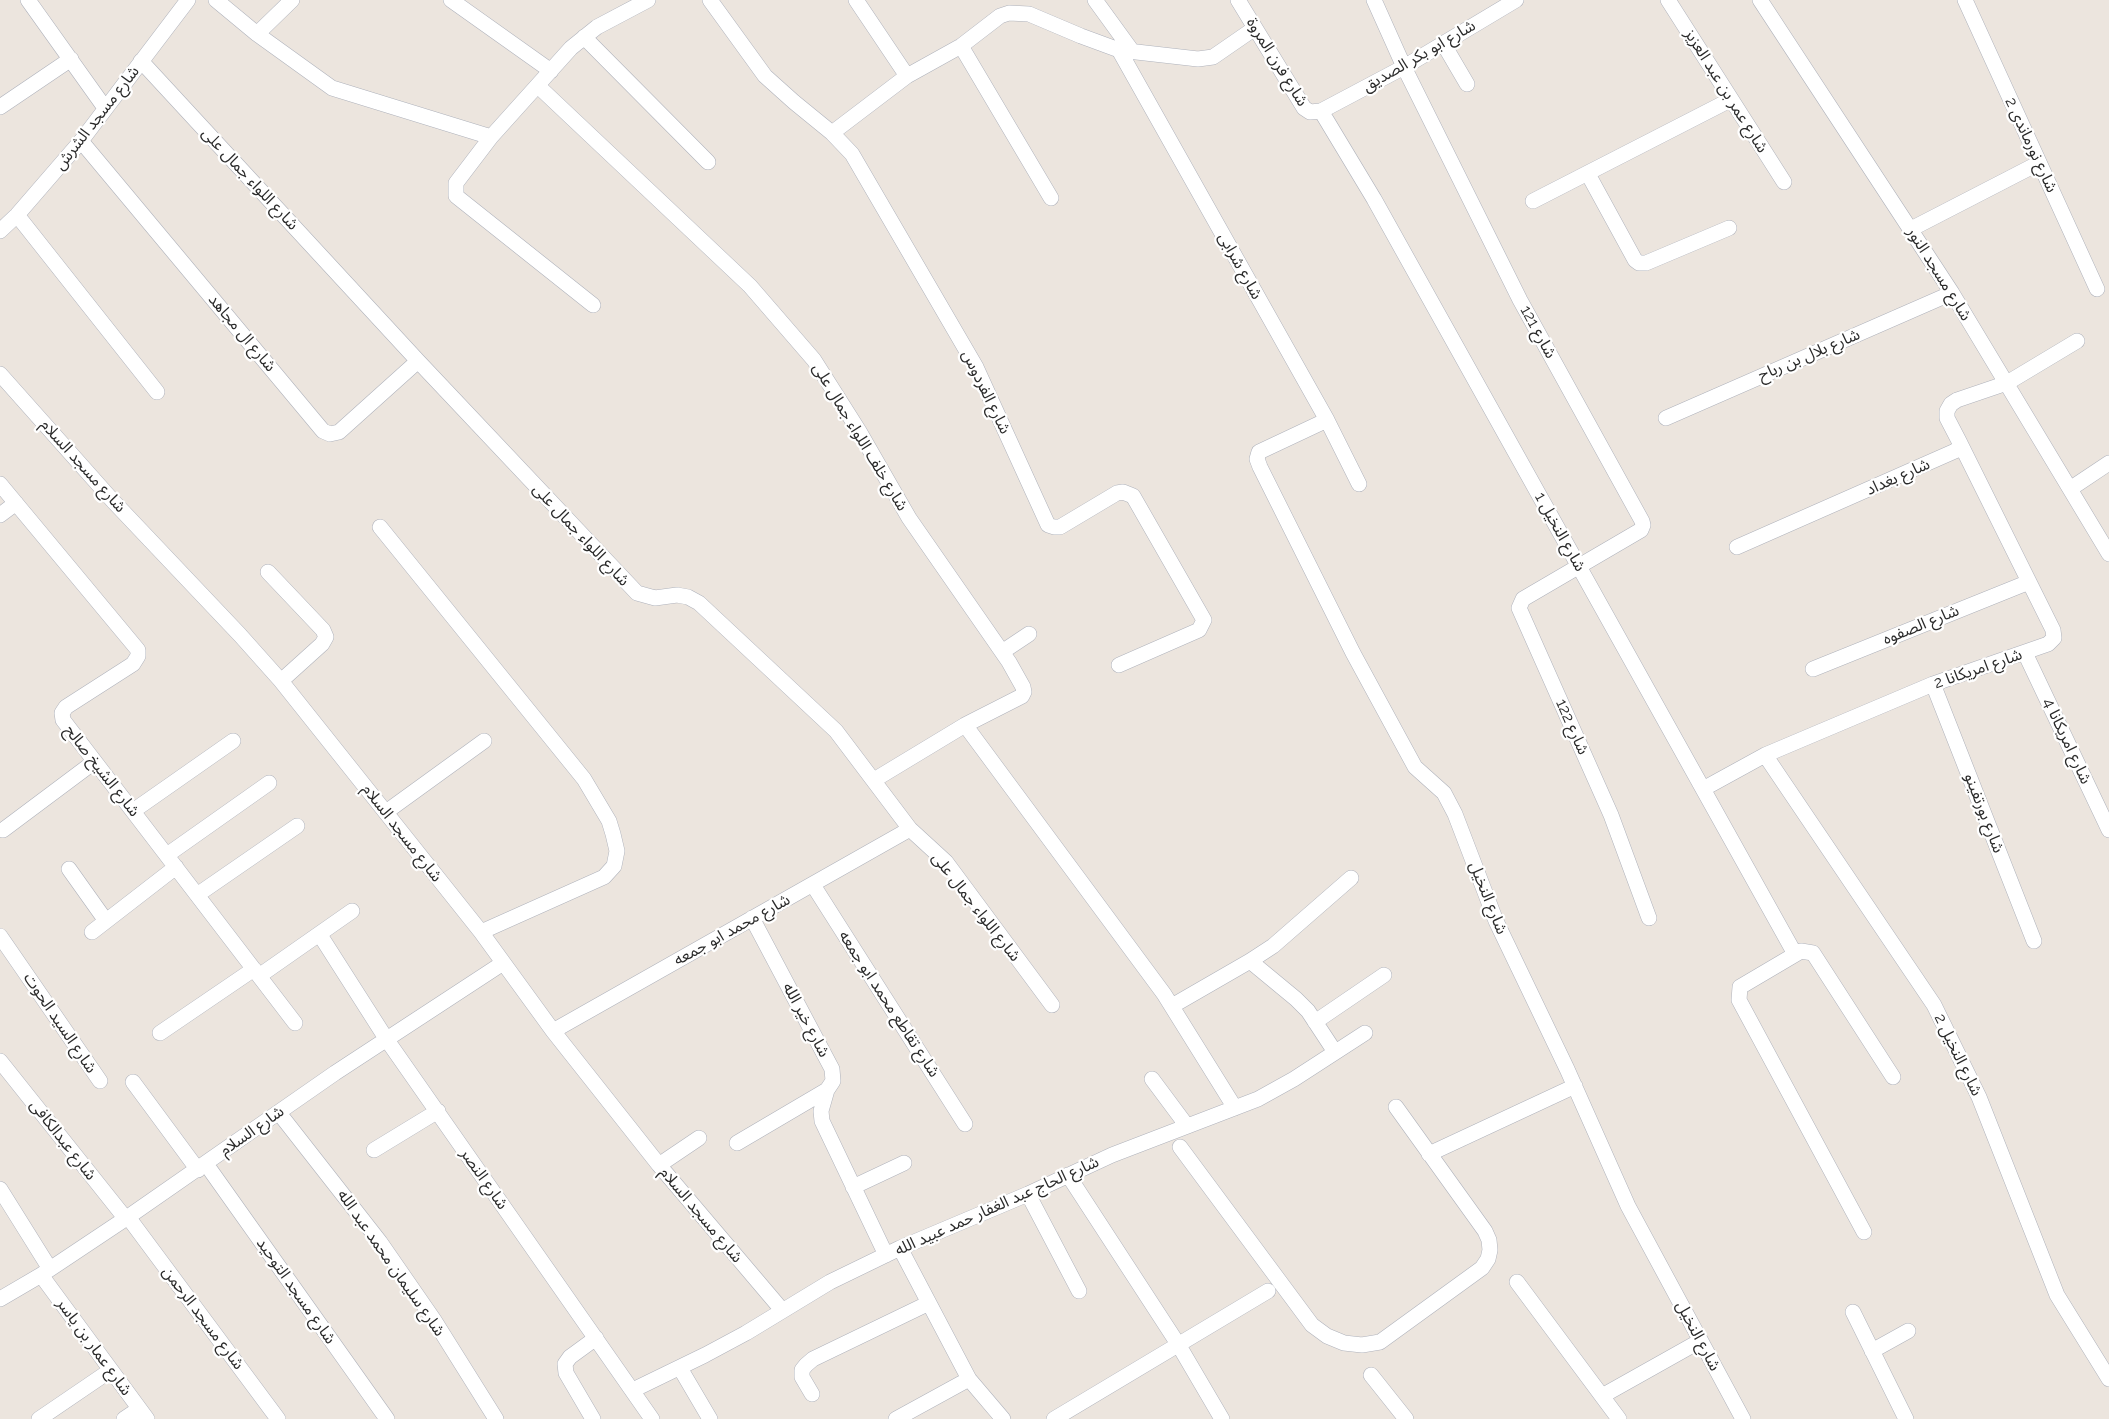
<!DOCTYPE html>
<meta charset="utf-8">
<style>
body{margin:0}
canvas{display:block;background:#ece5de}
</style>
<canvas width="2109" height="1419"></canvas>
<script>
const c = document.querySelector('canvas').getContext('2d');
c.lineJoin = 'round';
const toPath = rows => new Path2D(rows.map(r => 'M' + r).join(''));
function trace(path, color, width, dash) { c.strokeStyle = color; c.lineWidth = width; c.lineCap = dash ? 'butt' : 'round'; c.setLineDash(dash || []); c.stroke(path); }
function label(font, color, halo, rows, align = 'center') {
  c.font = font + ' Raleway,"Noto Sans Arabic",sans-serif'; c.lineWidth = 4.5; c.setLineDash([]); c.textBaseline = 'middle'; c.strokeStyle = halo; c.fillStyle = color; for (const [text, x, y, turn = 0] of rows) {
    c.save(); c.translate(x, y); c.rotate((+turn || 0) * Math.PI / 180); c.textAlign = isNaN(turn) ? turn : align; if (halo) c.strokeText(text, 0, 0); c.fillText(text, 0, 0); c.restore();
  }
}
const street = toPath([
 [28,0,105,108],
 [216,0,257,34,332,88,491,137],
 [451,0,551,71],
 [710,0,765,76,794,102,832,133,852,154,976,367,1048,525,1054,527,1060,527,1117,493,1123,492,1133,496,1204,620,1199,630,1119,665],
 [856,0,907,76],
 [1095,0,1132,51],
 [1238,0,1304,108,1310,112,1321,111,1404,67,1516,0],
 [1374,0,1404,67,1520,300,1642,521,1643,525,1641,530,1523,599,1519,608,1611,815,1649,918],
 [1668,0,1784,182],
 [1760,0,1952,293,2109,554],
 [1965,0,2097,289],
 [257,34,292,0],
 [584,37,708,162],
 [1443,43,1467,84],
 [961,46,1051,198],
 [1119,50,1327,420,1359,484],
 [141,61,418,361,637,593,655,598,677,595,688,597,699,603,836,731,910,829,946,862,1052,1005],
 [538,86,750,286,814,360,859,431,909,518,1009,662,1023,687,1024,692,1022,696,965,725,874,780],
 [0,107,71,59],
 [1321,111,1374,199,1795,954],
 [832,133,907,76,961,46,1000,16,1009,13,1029,14,1081,36,1119,50,1198,59,1213,57,1255,28],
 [81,141,323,431,330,434,339,432,418,361],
 [1588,174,1635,260,1639,263,1646,263,1729,228],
 [1533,201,1730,100],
 [17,215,157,392],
 [1911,229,2039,163],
 [0,231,17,215,81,141,188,0],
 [593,305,456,196,456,183,491,137,571,48,597,27,648,0],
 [0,374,113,501,240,635,281,681,481,932,553,1031,659,1165,782,1310],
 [1666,418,1952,293],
 [1327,420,1259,452,1257,459,1260,467,1353,653,1415,767,1444,793,1455,814,1496,921,1567,1069,1628,1206,1743,1419],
 [0,484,138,650,138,656,133,664,66,707,62,713,63,720,295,1023],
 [2070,489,2109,463],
 [0,515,16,503],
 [380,527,584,779,609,821,613,834,617,851,614,866,604,877,481,932],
 [1737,547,1955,451,1959,448,1960,443,1947,418,1947,411,1951,404,1957,400,2007,383,2077,341],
 [268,572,323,630,326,637,322,644,281,681],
 [1002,652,1029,634],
 [2025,653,2109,830],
 [1813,669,2029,582],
 [1933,684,2034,941],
 [965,725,1164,994,1235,1108],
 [1765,755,1934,1005,1979,1097,2057,1295,2109,1379],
 [1703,789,1765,755,1933,684,2048,644,2054,638,2053,630,1960,443],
 [133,811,233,741],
 [386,812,484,741],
 [3,830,94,762],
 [167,855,269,783],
 [69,869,106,921],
 [813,885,965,1124],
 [197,895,297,826],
 [752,918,832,1069,833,1081,827,1090,821,1111,822,1121,886,1255],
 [92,932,176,867],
 [320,935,387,1040,652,1419],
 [0,936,100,1081],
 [1250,961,1296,999,1308,1011,1335,1052],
 [259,976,352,911],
 [1172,1006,1250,961,1273,946,1351,878],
 [1315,1022,1384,975],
 [553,1031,910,829],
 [160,1033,254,969],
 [0,1061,126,1219],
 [1152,1079,1187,1126],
 [133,1082,198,1170],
 [279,1113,380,1242,434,1320,496,1419],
 [737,1143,827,1090],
 [1180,1147,1312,1325,1327,1336,1344,1343,1362,1345,1380,1342,1482,1268,1488,1259,1490,1250,1489,1240,1485,1231,1396,1107],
 [374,1150,438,1111],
 [1429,1154,1575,1086],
 [206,1164,387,1419],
 [659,1165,699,1138],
 [1068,1175,1178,1344,1222,1419],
 [853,1187,904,1163],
 [0,1189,50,1269],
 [1028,1194,1079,1291],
 [128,1217,278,1419],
 [1864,1232,1739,1000,1740,987,1801,951,1813,953,1893,1077],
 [900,1248,969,1379,1003,1419],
 [41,1275,147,1419],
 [1517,1282,1619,1419],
 [0,1299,41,1275,128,1217,335,1073,503,963],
 [1853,1312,1906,1419],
 [1872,1351,1908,1331],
 [680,1368,710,1419],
 [1371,1375,1406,1419],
 [633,1390,705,1355,746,1333,830,1282,900,1248,1028,1194,1112,1155,1258,1099,1294,1079,1365,1033],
 [812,1394,802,1377,802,1370,806,1365,813,1359,929,1303],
 [1602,1396,1700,1341],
 [39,1419,111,1370],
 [124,1419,139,1409],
 [593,1419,566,1373,565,1364,570,1357,596,1338],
 [896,1419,969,1379],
 [1054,1419,1268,1291]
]);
const streetNames = [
 ["شارع ابو بكر الصديق",1419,56,-30],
 ["شارع فرن المروة",1277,62,58],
 ["شارع عمر بن عبد العزيز",1726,91,58],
 ["شارع مسجد الشرش",97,118,-52],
 ["شارع نورماندى 2",2031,145,65],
 ["شارع اللواء جمال على",250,179,47],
 ["شارع شرابى",1240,266,61],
 ["شارع مسجد النور",1939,274,58],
 ["شارع 121",1538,332,61],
 ["شارع ال مجاهد",242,333,50],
 ["شارع بلال بن رباح",1809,355,-23],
 ["شارع الفردوس",986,392,64],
 ["شارع خلف اللواء جمال على",860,437,59],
 ["شارع مسجد السلام",83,466,48],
 ["شارع بغداد",1898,477,-24],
 ["شارع النخيل 1",1560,532,61],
 ["شارع اللواء جمال على",581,535,47],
 ["شارع الصفوه",1921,625,-22],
 ["شارع امريكانا 2",1978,669,-19],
 ["شارع 122",1572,727,66],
 ["شارع امريكانا 4",2067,741,65],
 ["شارع الشيخ صالح",102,771,52],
 ["شارع بورتفينو",1984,813,69],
 ["شارع مسجد السلام",402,833,52],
 ["شارع النخيل",1488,898,68],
 ["شارع اللواء جمال على",976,907,52],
 ["شارع محمد ابو جمعه",732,930,-29],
 ["شارع تقاطع محمد ابو جمعه",889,1004,57],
 ["شارع خير الله",806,1020,62],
 ["شارع السيد الحوت",60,1023,56],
 ["شارع النخيل 2",1958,1055,64],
 ["شارع السلام",252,1131,-35],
 ["شارع عبدالكافى",63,1140,52],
 ["شارع النصر",484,1179,55],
 ["شارع الحاج عبد الغفار حمد عبيد الله",997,1206,-24],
 ["شارع مسجد السلام",701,1215,50],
 ["شارع سليمان محمد عبد الله",391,1263,55],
 ["شارع مسجد التوحيد",296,1291,55],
 ["شارع مسجد الرحمن",203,1318,53],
 ["شارع النخيل",1698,1336,62],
 ["شارع عمار بن ياسر",94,1347,54]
];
trace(street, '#afb2bb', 16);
trace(street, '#fff', 15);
label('16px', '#2b2b2b', '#fff', streetNames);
</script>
